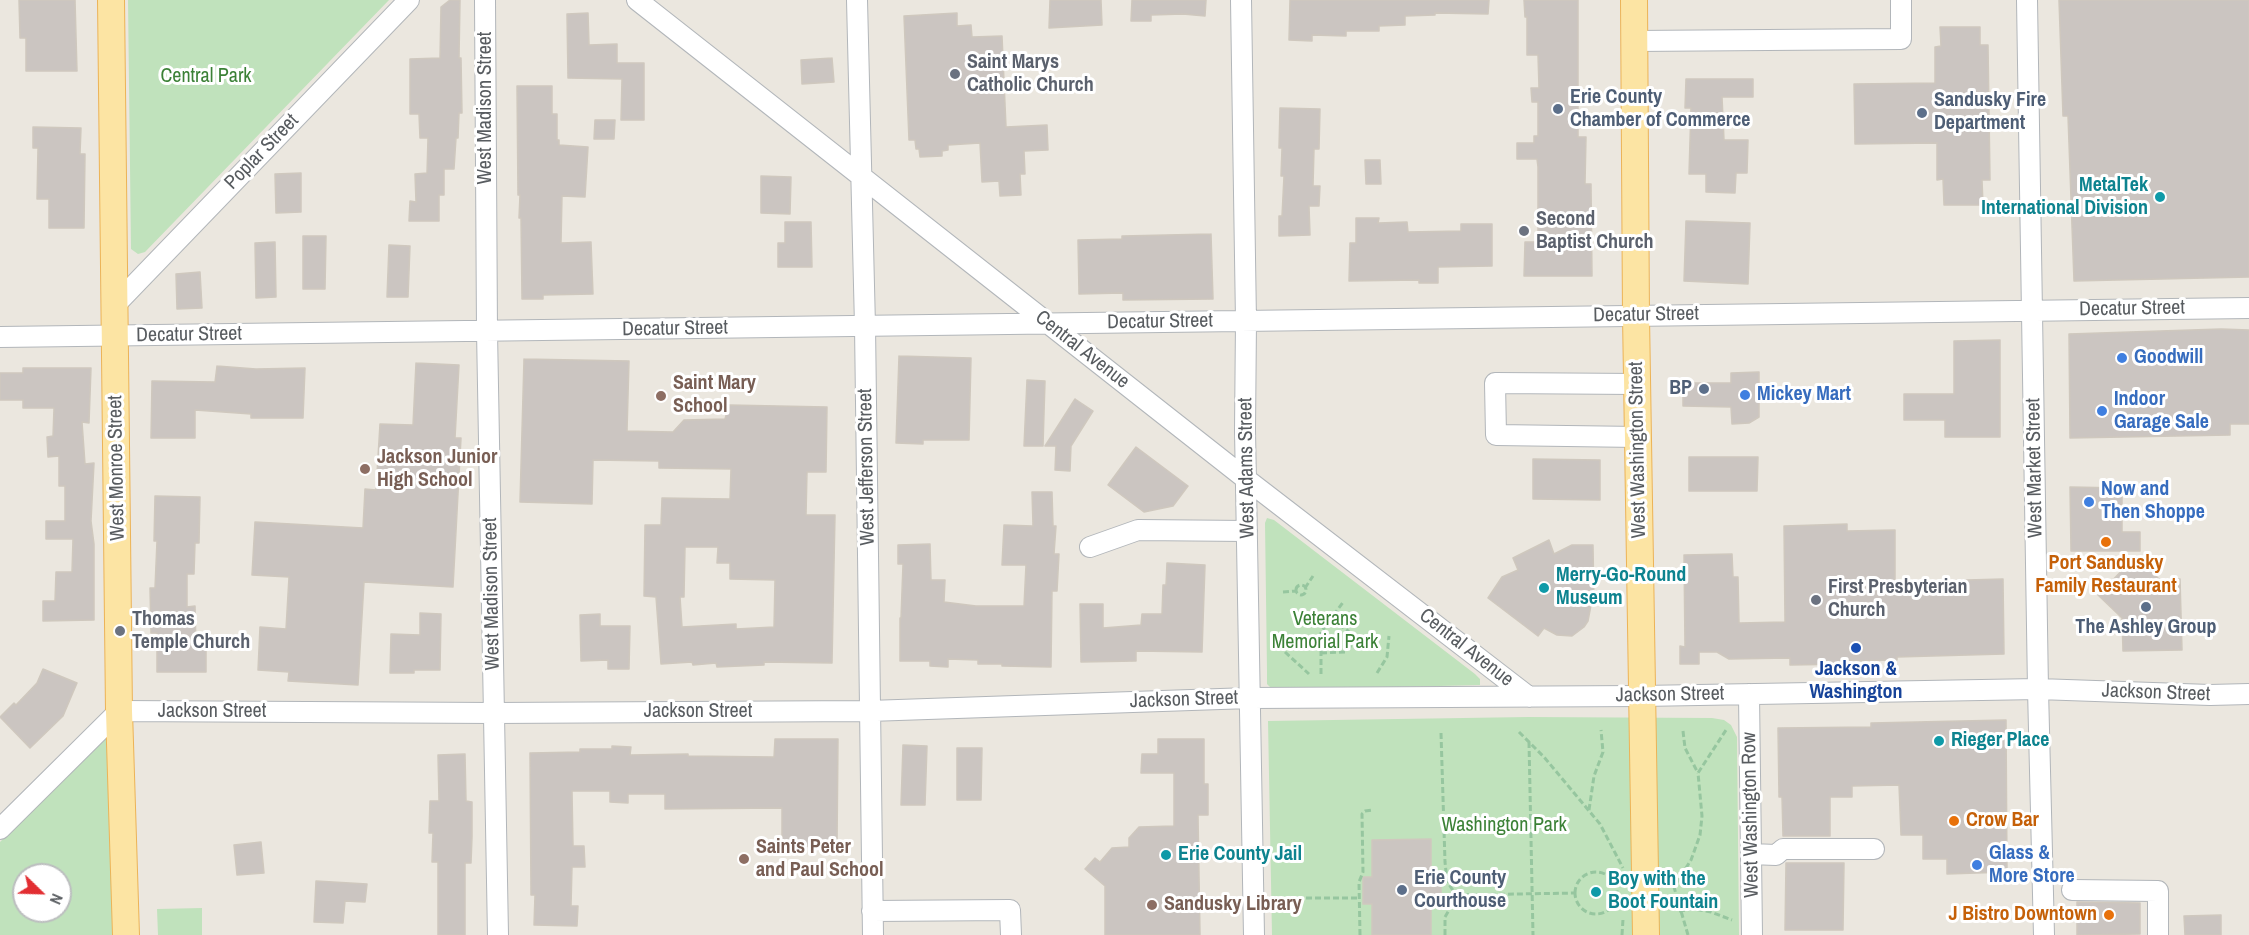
<!DOCTYPE html>
<style>
body{margin:0}
#map{position:relative;width:2249px;height:935px;overflow:hidden;background:#ebe7df;font-family:"Archivo Narrow",sans-serif}
canvas{display:block}
.north{position:absolute;left:12px;top:863px;width:60px;height:60px;box-sizing:border-box;background:#fff;border:2px solid #bcbebf;border-radius:50%;rotate:113deg;font-size:16px;font-weight:700;line-height:24px;text-align:center;color:#585c60}
.north::after{content:'';display:block;margin:auto;width:21px;height:27px;background:#e22e32;clip-path:polygon(50% 0,100% 100%,50% 72%,0 100%)}
</style>
<div id="map">
<canvas width="2249" height="935"></canvas>
<div class="north">N</div>
</div>
<script>
const c = document.querySelector('canvas').getContext('2d');
c.lineJoin = 'round';
function fill(path, color) { c.fillStyle = color; c.fill(path, 'evenodd'); }
const toPath = rows => new Path2D(rows.map(r => 'M' + r).join(''));
function trace(path, color, width, dash) { c.strokeStyle = color; c.lineWidth = width; c.lineCap = dash ? 'butt' : 'round'; c.setLineDash(dash || []); c.stroke(path); }
function label(font, color, halo, rows, align = 'center') {
  c.font = font + ' "Archivo Narrow",sans-serif'; c.lineWidth = 6; c.setLineDash([]); c.textBaseline = 'middle'; c.strokeStyle = halo; c.fillStyle = color; for (const [text, x, y, turn = 0] of rows) {
    c.save(); c.translate(x, y); c.rotate((+turn || 0) * Math.PI / 180); c.textAlign = isNaN(turn) ? turn : align; if (halo) c.strokeText(text, 0, 0); c.fillText(text, 0, 0); c.restore();
  }
}
const green = toPath([
 [128,0,389,0,145,252,138,254,131,249],
 [1267,518,1274,520,1475,674,1480,679,1480,685,1275,690,1270,687,1267,684,1267,671,1265,523],
 [1528,717,1712,718,1724,720,1731,725,1737,737,1739,935,1272,935,1268,721],
 [105,736,113,738,115,935,0,935,0,842],
 [24,875,60,875,60,911,24,911],
 [202,908,202,935,158,935,157,909]
]);
const building = toPath([
 [19,0,75,0,77,71,26,71,26,38,20,38,19,0],
 [450,0,460,0,459,58,461,58,462,113,459,113,458,138,456,138,454,169,444,169,444,195,439,195,439,221,409,221,410,201,416,202,415,174,427,173,428,138,420,138,419,114,410,114,410,59,440,58,441,7,450,0],
 [1050,0,1101,0,1102,25,1049,28,1050,0],
 [1132,0,1206,0,1205,16,1183,14,1151,15,1151,21,1131,21,1132,0],
 [1290,0,1489,0,1488,14,1435,13,1435,15,1405,16,1405,25,1379,26,1379,31,1346,31,1346,36,1312,35,1312,41,1289,40,1290,0],
 [1524,0,1578,0,1578,137,1586,137,1585,184,1591,184,1592,276,1524,276,1525,242,1538,242,1538,167,1537,159,1517,159,1517,143,1534,143,1534,136,1538,136,1538,102,1532,102,1531,88,1539,88,1538,55,1527,55,1527,17,1525,17,1524,0],
 [2059,0,2249,0,2249,277,2074,281,2068,116,2063,116,2059,0],
 [588,13,589,45,617,44,617,63,644,63,644,120,621,120,622,79,568,78,567,14,588,13],
 [957,13,957,26,971,25,972,37,1002,36,1006,127,1047,125,1048,150,1024,151,1025,174,1020,174,1021,195,1000,196,999,181,982,182,980,143,948,145,948,150,942,151,942,156,920,157,919,149,916,149,915,140,909,140,904,16,957,13],
 [1940,27,1980,27,1980,45,1988,45,1990,180,1982,180,1983,205,1944,205,1943,179,1937,180,1937,143,1855,144,1854,84,1935,83,1935,47,1941,46,1940,27],
 [832,58,834,82,802,84,801,60,832,58],
 [1686,79,1753,79,1753,97,1722,97,1724,140,1748,140,1747,173,1736,173,1735,193,1706,192,1706,174,1689,174,1691,108,1685,108,1686,79],
 [517,86,552,86,552,114,557,114,557,140,559,140,559,145,588,147,585,197,562,196,561,243,591,242,593,294,543,295,543,299,522,299,521,218,519,218,520,195,518,195,517,86],
 [1280,108,1320,109,1319,149,1314,149,1313,186,1320,186,1319,206,1309,206,1310,235,1279,236,1279,216,1282,216,1284,176,1281,176,1282,148,1279,148,1280,108],
 [595,120,615,120,614,139,594,139,595,120],
 [33,127,81,128,80,154,85,154,84,228,49,228,49,199,37,199,38,148,33,148,33,127],
 [1365,160,1380,160,1381,184,1366,184,1365,160],
 [301,173,301,212,276,213,275,174,301,173],
 [761,176,791,177,790,214,761,213,761,176],
 [1356,218,1379,218,1378,223,1407,222,1408,232,1461,231,1461,224,1492,224,1492,266,1438,267,1438,283,1419,283,1419,280,1349,281,1350,243,1356,243,1356,218],
 [1686,221,1750,223,1748,284,1684,281,1686,221],
 [785,222,811,222,812,267,778,267,778,243,785,243,785,222],
 [1211,234,1213,299,1123,300,1123,293,1079,294,1078,240,1122,239,1122,236,1211,234],
 [303,236,326,236,325,289,303,289,303,236],
 [275,242,276,297,256,298,255,243,275,242],
 [389,245,410,246,408,297,387,297,389,245],
 [200,272,202,308,177,309,176,274,200,272],
 [2221,329,2249,330,2249,424,2230,424,2230,435,2070,438,2069,334,2221,329],
 [2000,340,2000,437,1945,437,1945,420,1904,420,1904,394,1954,394,1954,341,2000,340],
 [899,356,971,358,969,440,923,440,923,444,896,443,899,356],
 [524,359,629,361,627,431,673,432,684,420,725,419,729,405,827,407,826,472,807,472,806,515,835,515,832,663,764,662,764,665,717,667,716,663,693,665,692,662,661,664,656,597,644,596,645,525,661,525,662,498,730,499,731,469,659,468,659,461,593,460,592,504,520,502,524,359],
 [685,547,718,547,717,563,730,563,730,579,775,580,774,627,736,629,736,624,682,627,680,597,684,597,685,547],
 [416,363,459,365,455,438,461,438,453,587,364,582,358,685,288,681,289,672,258,670,260,627,286,629,289,577,252,575,255,522,363,528,365,489,376,490,380,424,413,425,416,363],
 [217,366,256,369,305,368,303,418,251,418,251,414,195,410,195,438,151,438,152,381,215,382,217,366],
 [23,368,91,368,89,423,82,422,85,464,94,463,91,521,94,544,94,620,43,621,43,601,55,601,56,572,72,572,73,539,46,539,46,521,65,521,65,486,59,486,59,456,48,457,47,437,53,436,54,408,23,408,23,400,0,400,0,373,23,373,23,368],
 [1759,372,1759,417,1749,423,1732,424,1731,407,1683,406,1683,383,1731,383,1731,373,1759,372],
 [1027,380,1045,381,1043,446,1024,446,1027,380],
 [1075,399,1093,411,1071,446,1070,471,1055,470,1056,446,1045,446,1075,399],
 [1136,447,1188,486,1173,506,1144,512,1108,485,1136,447],
 [1689,457,1758,457,1757,491,1689,491,1689,457],
 [1533,459,1600,460,1600,500,1533,499,1533,459],
 [2070,487,2122,488,2122,532,2140,532,2140,551,2071,551,2070,487],
 [1032,492,1052,492,1053,526,1056,526,1054,554,1059,554,1057,591,1052,591,1051,667,1002,666,1002,664,978,664,978,660,948,659,948,667,930,666,930,661,900,661,900,618,901,618,903,564,898,564,898,545,930,544,931,580,945,580,944,602,976,606,1024,606,1026,565,1002,565,1004,525,1033,526,1032,492],
 [155,496,200,497,199,543,195,543,194,574,187,574,187,607,195,606,196,648,206,648,206,672,157,672,157,633,151,633,150,588,155,588,157,541,154,541,155,496],
 [1847,524,1847,531,1895,530,1895,582,2003,579,2004,654,1897,657,1897,660,1849,661,1849,664,1790,665,1790,658,1729,659,1717,652,1699,652,1699,664,1680,664,1680,646,1685,647,1684,555,1732,554,1733,577,1738,577,1739,623,1785,622,1784,526,1847,524],
 [1549,540,1554,554,1572,545,1593,545,1594,605,1591,605,1588,621,1584,627,1572,636,1557,635,1544,628,1538,636,1488,598,1502,577,1518,570,1513,558,1549,540],
 [2136,556,2160,580,2180,579,2182,650,2123,651,2122,618,2098,595,2136,556],
 [1167,563,1205,565,1202,652,1136,651,1136,661,1081,662,1080,604,1103,604,1103,628,1141,625,1142,614,1162,614,1163,585,1166,585,1167,563],
 [420,613,441,614,440,670,414,670,414,673,390,673,391,634,420,635,420,613],
 [600,614,600,626,630,626,629,669,608,669,608,660,581,661,580,615,600,614],
 [43,669,77,683,63,716,30,748,0,717,14,703,16,705,37,683,43,669],
 [2006,720,2007,872,1947,874,1947,859,1923,859,1923,835,1901,835,1899,785,1852,786,1852,797,1830,797,1830,836,1783,836,1782,797,1779,797,1778,728,1871,727,1871,723,2006,720],
 [775,739,838,739,837,846,782,846,782,808,665,809,665,794,628,794,628,803,610,802,610,791,572,791,573,846,584,846,585,867,572,867,571,906,578,906,577,926,534,925,535,895,531,895,530,753,580,752,580,749,612,749,612,746,631,747,630,755,688,754,688,756,774,757,775,739],
 [1158,739,1204,739,1204,784,1208,784,1208,815,1198,815,1200,935,1105,935,1105,886,1085,869,1095,858,1100,862,1112,848,1129,847,1129,838,1139,827,1174,826,1174,773,1141,773,1142,754,1158,754,1158,739],
 [903,745,927,746,925,805,901,805,903,745],
 [957,748,982,748,981,800,957,800,957,748],
 [465,754,466,801,472,802,472,837,471,863,465,863,465,935,438,935,438,862,432,862,433,833,429,833,430,801,439,801,438,755,465,754],
 [1431,839,1431,875,1441,875,1441,902,1431,902,1431,935,1372,935,1372,904,1363,904,1363,877,1372,877,1372,840,1431,839],
 [261,842,264,873,237,875,234,845,261,842],
 [1786,863,1844,863,1843,930,1785,930,1786,863],
 [316,881,367,884,365,902,345,901,343,923,314,922,316,881],
 [2077,902,2140,903,2140,934,2077,935,2077,902],
 [2221,915,2221,935,2185,935,2184,916,2221,915]
]);
const path = toPath([
 '1296 590a5 5 0 1 1 10 0a5 5 0 1 1-10 0Z',
 [1305,588,1313,576],
 [1283,592,1296,591],
 [1285,652,1309,674],
 [1321,653,1345,652,1350,647,1352,641,1351,634,1347,630,1329,618],
 [1377,673,1387,657,1389,636],
 [1321,674,1321,632,1344,601],
 [1683,731,1685,748,1698,773],
 [1519,732,1544,757,1600,824,1623,868],
 [1441,733,1445,862,1447,881,1452,889,1458,895,1576,893],
 [1529,742,1533,935],
 [1589,810,1594,776,1603,752,1601,730],
 '1575 893a21 21 0 1 1 42 0a21 21 0 1 1-42 0Z',
 [1288,898,1359,898],
 [1616,898,1620,901,1623,909],
 [1679,911,1694,909,1711,912,1732,920],
 [1360,935,1359,882,1363,872,1362,814,1365,811,1372,810],
 [1445,935,1445,917,1458,895],
 [1622,935,1623,919],
 [1688,935,1674,887,1691,860,1700,835,1702,816,1698,773,1726,730]
]);
const minor = toPath([
 [485,0,487,331,498,935],
 [637,0,1246,479,1529,697],
 [857,0,865,326,873,935],
 [1241,0,1246,321,1245,430,1254,935],
 [2027,0,2038,689,2044,935],
 [1634,41,1901,39,1901,0],
 [115,305,409,0],
 [0,337,2249,308],
 [1637,384,1495,383,1496,435,1638,437],
 [1090,547,1138,530,1247,531],
 [1749,694,1752,935],
 [0,829,119,711,494,713,869,711,1250,698,1642,696,2038,689,2210,695,2249,694],
 [1751,854,1776,855,1783,849,1874,849],
 [2072,890,2158,891,2158,935],
 [872,911,1010,910,1011,935]
]);
const major = toPath([
 [111,0,119,711,126,935],
 [1634,0,1636,316,1646,935]
]);
const markers = [
 [955,74,6,"#6b7280"],
 [1558,109,6,"#5c6f8a"],
 [1922,113,6,"#5c6f8a"],
 [2160,197,6,"#0f9aa8"],
 [1524,231,6,"#6b7280"],
 [2122,358,6,"#3f7fe0"],
 [1704,389,6,"#5c6f8a"],
 [1745,395,6,"#3f7fe0"],
 [661,396,6,"#8d6e63"],
 [2102,411,6,"#3f7fe0"],
 [365,469,6,"#8d6e63"],
 [2089,502,6,"#3f7fe0"],
 [2106,542,6,"#e8710a"],
 [1544,588,6,"#0f9aa8"],
 [1816,600,6,"#6b7280"],
 [2146,607,6,"#5c6f8a"],
 [120,631,6,"#6b7280"],
 [1856,648,6,"#1a4fb4"],
 [1939,741,6,"#0f9aa8"],
 [1954,821,6,"#e8710a"],
 [1166,855,6,"#0f9aa8"],
 [744,859,6,"#8d6e63"],
 [1977,865,6,"#3f7fe0"],
 [1402,890,6,"#5c6f8a"],
 [1596,892,6,"#0f9aa8"],
 [1152,905,6,"#8d6e63"],
 [2109,915,6,"#e8710a"]
];
const worshipNames = [
 ["Saint Marys",967,63],
 ["Catholic Church",967,86],
 ["Second",1536,220],
 ["Baptist Church",1536,243],
 ["First Presbyterian",1828,588],
 ["Church",1828,611],
 ["Thomas",132,620],
 ["Temple Church",132,643]
];
const parkNames = [
 ["Central Park",206,77],
 ["Veterans",1325,620],
 ["Memorial Park",1325,643],
 ["Washington Park",1504,826]
];
const serviceNames = [
 ["Erie County",1570,98],
 ["Chamber of Commerce",1570,121],
 ["Sandusky Fire",1934,101],
 ["Department",1934,124],
 ["BP",1692,389,"right"],
 ["The Ashley Group",2146,628,"center"],
 ["Erie County",1414,879],
 ["Courthouse",1414,902]
];
const streetNames = [
 ["West Madison Street",486,108,-90],
 ["Poplar Street",262,152,-46],
 ["Decatur Street",2132,309,-1],
 ["Decatur Street",1646,315,-1],
 ["Decatur Street",1160,322,-1],
 ["Decatur Street",675,329,-1],
 ["Decatur Street",189,335,-1],
 ["Central Avenue",1082,350,38],
 ["West Washington Street",1638,450,-91],
 ["West Jefferson Street",867,467,-91],
 ["West Monroe Street",117,468,-91],
 ["West Adams Street",1247,468,-91],
 ["West Market Street",2035,468,-91],
 ["West Madison Street",492,594,-91],
 ["Central Avenue",1466,648,38],
 ["Jackson Street",2156,693,2],
 ["Jackson Street",1670,695,-1],
 ["Jackson Street",1184,700,-2],
 ["Jackson Street",212,712],
 ["Jackson Street",698,712],
 ["West Washington Row",1751,815,-91]
];
const cultureNames = [
 ["MetalTek",2148,186,"right"],
 ["International Division",2148,209,"right"],
 ["Merry-Go-Round",1556,576],
 ["Museum",1556,599],
 ["Rieger Place",1951,741],
 ["Erie County Jail",1178,855],
 ["Boy with the",1608,880],
 ["Boot Fountain",1608,903]
];
const shopNames = [
 ["Goodwill",2134,358],
 ["Mickey Mart",1757,395],
 ["Indoor",2114,400],
 ["Garage Sale",2114,423],
 ["Now and",2101,490],
 ["Then Shoppe",2101,513],
 ["Glass &",1989,854],
 ["More Store",1989,877]
];
const educationNames = [
 ["Saint Mary",673,384],
 ["School",673,407],
 ["Jackson Junior",377,458],
 ["High School",377,481],
 ["Saints Peter",756,848],
 ["and Paul School",756,871],
 ["Sandusky Library",1164,905]
];
const foodNames = [
 ["Port Sandusky",2106,564],
 ["Family Restaurant",2106,587],
 ["Crow Bar",1966,821,"left"],
 ["J Bistro Downtown",2097,915,"right"]
];
const transitNames = [
 ["Jackson &",1856,670],
 ["Washington",1856,693]
];
fill(green, '#c0e2bc');
fill(building, '#cbc5c1');
trace(building, '#cfc8be', 1.5);
trace(minor, '#b2b6ba', 22);
trace(major, '#ecb357', 28);
trace(path, '#96c69f', 3, [6, 3]);
trace(minor, '#fff', 20);
trace(major, '#fce4a3', 26);
for (const [x, y, r, color] of markers) { const dot = new Path2D(); dot.arc(x, y, r, 0, 2 * Math.PI); c.fillStyle = color; c.fill(dot); trace(dot, '#fff', 2); }
label('bold 20px', '#5b616d', '#fff', worshipNames, 'left');
label('20px', '#3b8136', '#fff', parkNames);
label('bold 20px', '#4e5e75', '#fff', serviceNames, 'left');
label('20px', '#585c60', '#fff', streetNames);
label('bold 20px', '#0d838f', '#fff', cultureNames, 'left');
label('bold 20px', '#366cbe', '#fff', shopNames, 'left');
label('bold 20px', '#785e54', '#fff', educationNames, 'left');
label('bold 20px', '#c56008', '#fff', foodNames);
label('bold 20px', '#164399', '#fff', transitNames);
</script>
